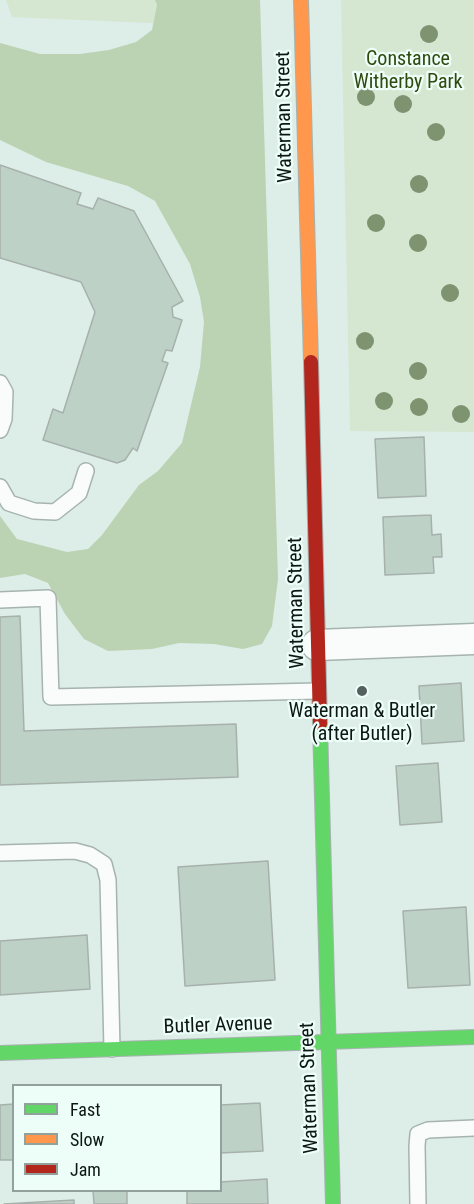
<!DOCTYPE html>
<style>
body{margin:0}
#map{position:relative;width:474px;height:1204px;overflow:hidden;background:#ddede8;font-family:"Roboto Condensed",sans-serif}
canvas{display:block}
.legend{position:absolute;left:12px;top:1084px;width:210px;height:108px;box-sizing:border-box;background:#edfef9;border:2px solid #93a19d;margin:0;padding:8px 10px;list-style:none;font-size:18px;color:#0c1613}
.legend li{display:flex;align-items:center;gap:12px;height:30px}
.legend b{width:30px;border:2px solid #93a19d}
</style>
<div id="map">
<canvas width="474" height="1204"></canvas>
<ul class="legend">
<li><b style="height:8px;background:#63d668"></b>Fast</li>
<li><b style="height:8px;background:#ff974d"></b>Slow</li>
<li><b style="height:8px;background:#b3261e"></b>Jam</li>
</ul>
</div>
<script>
const c = document.querySelector('canvas').getContext('2d');
c.lineJoin = 'round';
function fill(path, color) { c.fillStyle = color; c.fill(path, 'evenodd'); }
const toPath = rows => new Path2D(rows.map(r => 'M' + r).join(''));
function trace(path, color, width, dash) { c.strokeStyle = color; c.lineWidth = width; c.lineCap = dash ? 'butt' : 'round'; c.setLineDash(dash || []); c.stroke(path); }
function label(font, color, halo, rows, align = 'center') {
  c.font = font + ' "Roboto Condensed",sans-serif'; c.lineWidth = 4.5; c.setLineDash([]); c.textBaseline = 'middle'; c.strokeStyle = halo; c.fillStyle = color; for (const [text, x, y, turn = 0] of rows) {
    c.save(); c.translate(x, y); c.rotate((+turn || 0) * Math.PI / 180); c.textAlign = isNaN(turn) ? turn : align; if (halo) c.strokeText(text, 0, 0); c.fillText(text, 0, 0); c.restore();
  }
}
const green = toPath([
 [6,0,216,0,217,26,12,17],
 [341,0,474,0,474,432,350,431]
]);
const forest = toPath([
 [155,0,260,0,278,579,272,626,262,644,243,649,214,644,179,643,152,649,108,651,84,639,65,614,48,583,25,574,0,578,0,516,17,539,67,552,88,549,102,535,139,485,158,471,182,443,200,367,204,322,200,297,190,264,155,201,128,186,46,162,0,140,0,43,40,54,80,54,109,50,136,42,152,30,157,5]
]);
const building = toPath([
 [0,165,81,193,77,204,93,209,98,198,134,211,183,301,172,307,173,317,182,320,172,351,166,350,162,361,168,363,137,451,133,448,125,460,117,463,43,440,53,409,63,413,95,312,81,282,0,258,0,165],
 [424,437,426,496,378,498,375,439,424,437],
 [431,515,432,535,441,534,442,557,433,557,434,573,385,575,383,517,431,515],
 [20,616,24,731,236,724,238,777,0,785,0,617,20,616],
 [461,683,464,741,422,744,419,686,461,683],
 [438,763,442,822,400,825,396,766,438,763],
 [268,861,275,980,185,986,178,867,268,861],
 [466,907,470,985,408,988,403,911,466,907],
 [87,935,90,989,0,995,0,941,87,935],
 [260,1103,263,1151,220,1153,220,1105,260,1103],
 [14,1104,14,1160,0,1160,0,1105,14,1104],
 [267,1179,268,1204,187,1204,187,1190,220,1190,220,1182,267,1179],
 [93,1190,127,1190,127,1204,94,1204,93,1190],
 [74,1200,74,1204,4,1204,74,1200]
]);
const lane = toPath([
 [0,383,5,392,4,419,0,430],
 [0,487,9,503,34,511,55,512,79,493,86,471],
 [0,600,48,598,51,697,318,691],
 [0,853,75,851,90,855,104,864,108,880,112,1049],
 [418,1204,417,1146,418,1134,428,1130,474,1128]
]);
const street = toPath([
 [317,645,474,639]
]);
const fast = toPath([
 [320,724,333,1204],
 [0,1053,474,1037]
]);
const slow = toPath([
 [301,0,311,362]
]);
const jam = toPath([
 [311,362,320,724]
]);
const trees = [
 [429,34],
 [366,97],
 [403,104],
 [436,132],
 [419,184],
 [376,223],
 [418,243],
 [450,293],
 [365,341],
 [418,371],
 [384,401],
 [419,407],
 [461,414]
];
const markers = [
 [362,691,6,"#55615e"]
];
const parkNames = [
 ["Constance",408,60],
 ["Witherby Park",408,83]
];
const streetNames = [
 ["Waterman Street",285,117,-91],
 ["Waterman Street",297,603,-91],
 ["Butler Avenue",218,1026,-2],
 ["Waterman Street",310,1088,-92]
];
const poiNames = [
 ["Waterman & Butler",362,712],
 ["(after Butler)",362,735]
];
fill(green, '#d5e7d0');
fill(forest, '#bbd3b2');
fill(building, '#bed1c6');
trace(building, '#a6b1ac', 1.5);
trace(lane, '#a6b3af', 18);
trace(street, '#a6b3af', 33);
trace(fast, '#a6b3af', 16);
trace(slow, '#a6b3af', 16);
trace(jam, '#a6b3af', 16);
trace(lane, '#fafcfc', 15);
trace(street, '#fafcfc', 30);
trace(fast, '#63d668', 14);
trace(slow, '#ff974d', 14);
trace(jam, '#b3261e', 14);
c.fillStyle = '#7e9370';
for (const [x, y] of trees) { c.beginPath(); c.arc(x, y, 9, 0, 2 * Math.PI); c.fill(); }
for (const [x, y, r, color] of markers) { const dot = new Path2D(); dot.arc(x, y, r, 0, 2 * Math.PI); c.fillStyle = color; c.fill(dot); trace(dot, '#edfef9', 2); }
label('20px', '#304a0e', '#edfef9', parkNames);
label('20px', '#0c1613', '#edfef9', streetNames);
label('20px', '#0c1613', '#edfef9', poiNames);
</script>
